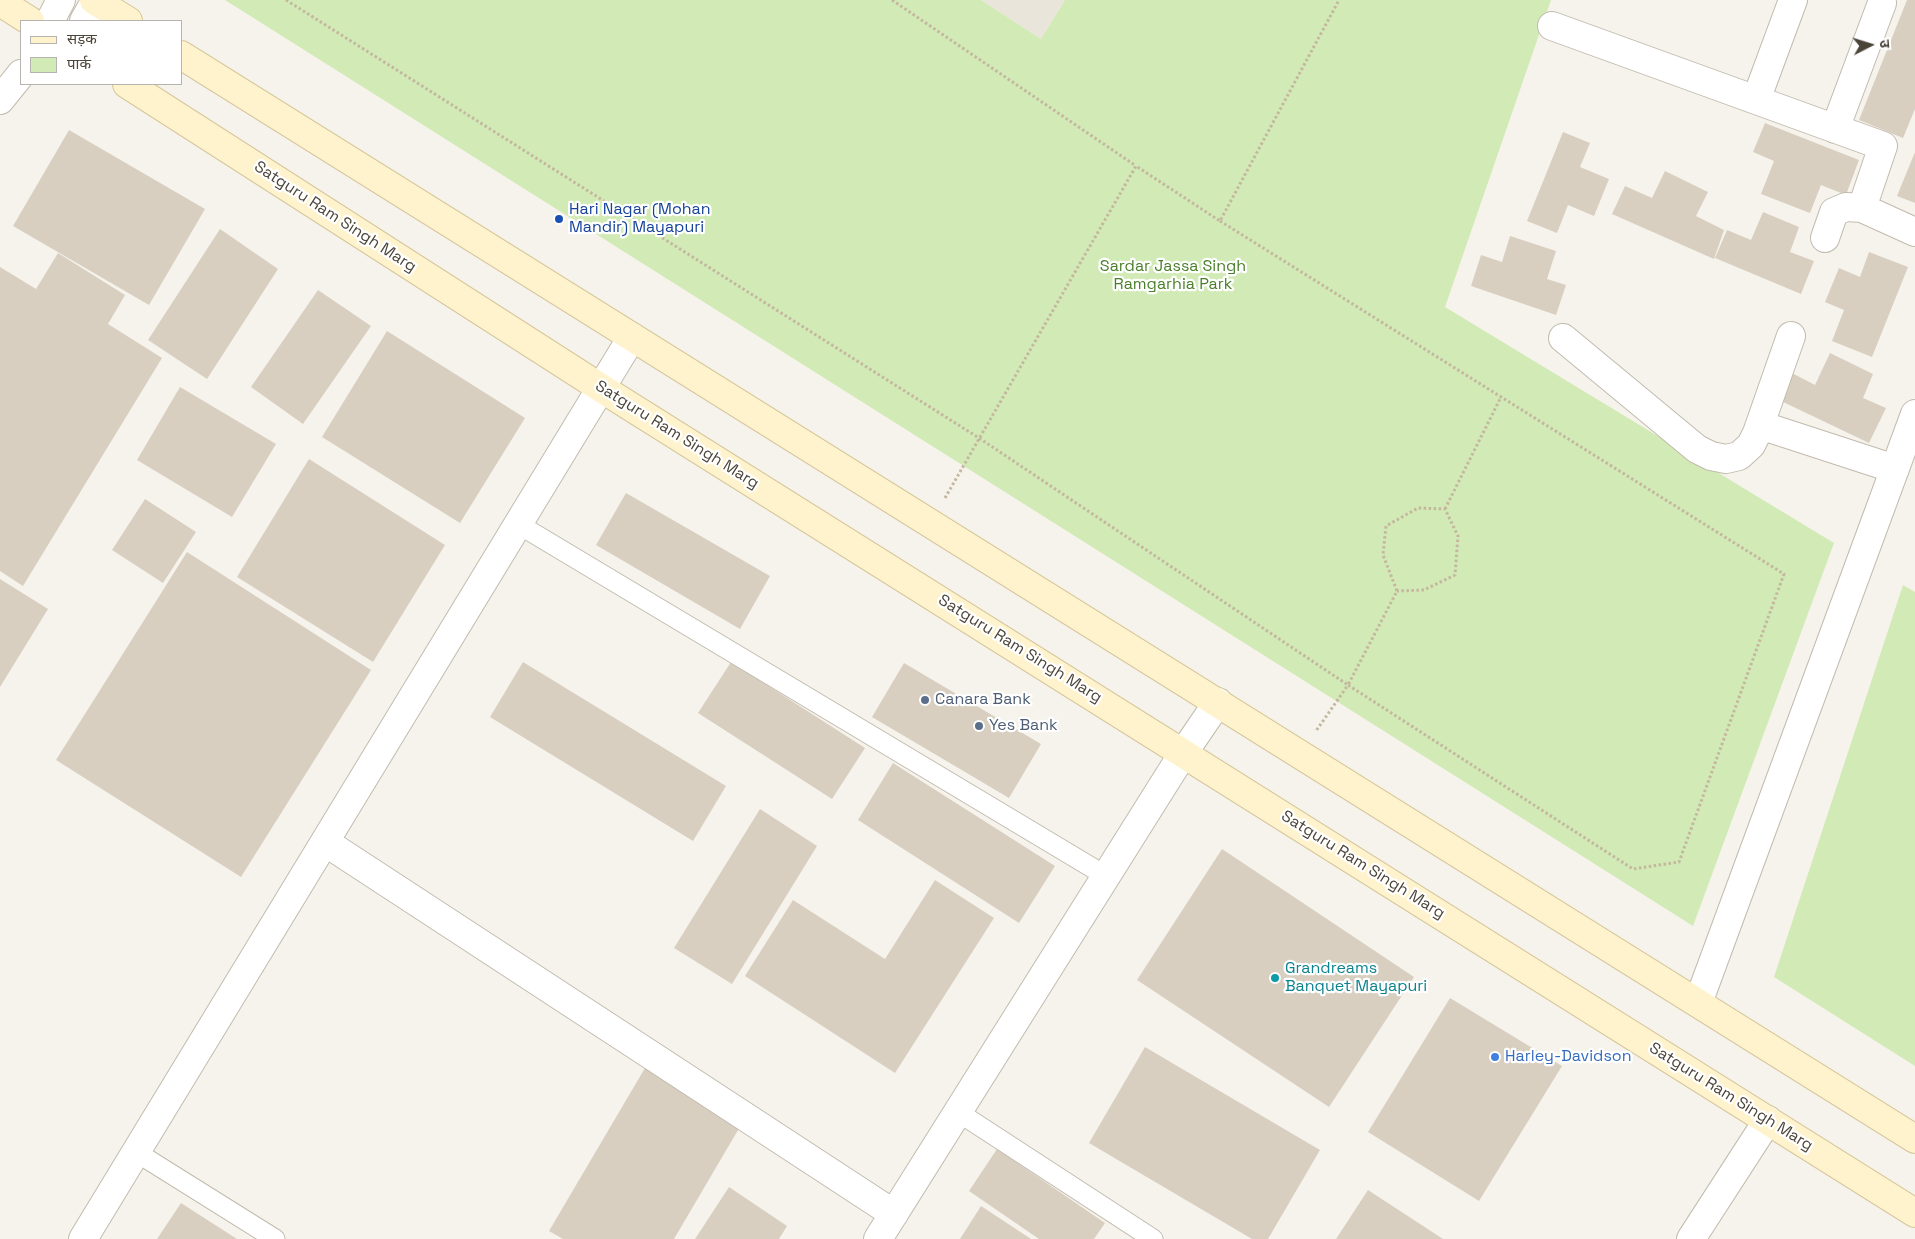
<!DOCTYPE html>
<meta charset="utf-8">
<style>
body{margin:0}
#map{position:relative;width:1915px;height:1239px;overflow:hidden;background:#f6f3ec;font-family:"Space Grotesk","Noto Sans Devanagari",sans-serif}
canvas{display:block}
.legend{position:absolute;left:20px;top:20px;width:162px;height:65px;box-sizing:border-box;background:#fff;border:1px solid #b7b4b0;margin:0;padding:6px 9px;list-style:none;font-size:15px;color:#4b4439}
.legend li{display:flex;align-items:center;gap:10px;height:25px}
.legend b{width:25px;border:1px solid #b7b4b0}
.north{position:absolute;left:1845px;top:20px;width:50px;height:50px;-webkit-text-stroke:4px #fff;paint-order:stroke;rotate:85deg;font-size:14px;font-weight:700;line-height:20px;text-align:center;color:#4b4439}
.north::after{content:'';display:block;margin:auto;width:18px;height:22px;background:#4b4439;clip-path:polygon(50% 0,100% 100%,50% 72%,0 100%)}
</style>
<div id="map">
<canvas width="1915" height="1239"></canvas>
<ul class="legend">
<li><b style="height:6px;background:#fff3cd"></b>सड़क</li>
<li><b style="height:14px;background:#d2eab5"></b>पार्क</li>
</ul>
<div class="north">उ</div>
</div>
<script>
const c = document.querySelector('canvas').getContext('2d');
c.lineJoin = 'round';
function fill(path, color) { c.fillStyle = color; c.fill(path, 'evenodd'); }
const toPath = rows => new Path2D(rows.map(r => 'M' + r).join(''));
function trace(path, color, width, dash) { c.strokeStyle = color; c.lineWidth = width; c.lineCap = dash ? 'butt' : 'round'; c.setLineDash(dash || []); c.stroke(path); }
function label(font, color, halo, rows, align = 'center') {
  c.font = font + ' "Space Grotesk",sans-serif'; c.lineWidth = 4.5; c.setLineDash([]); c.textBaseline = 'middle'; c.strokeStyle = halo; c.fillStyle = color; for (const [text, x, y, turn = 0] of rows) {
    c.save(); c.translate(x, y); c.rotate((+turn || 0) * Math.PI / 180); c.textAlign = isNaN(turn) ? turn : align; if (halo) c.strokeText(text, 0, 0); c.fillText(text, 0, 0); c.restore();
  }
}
const residential = toPath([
 [981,0,1065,0,1041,39]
]);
const green = toPath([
 [225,0,981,0,1041,39,1065,0,1551,0,1445,307,1834,543,1693,926],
 [1903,585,1915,592,1915,1066,1774,977]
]);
const building = toPath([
 [1907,0,1915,0,1915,109,1903,138,1859,120],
 [1765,123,1859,160,1846,195,1821,185,1810,213,1761,194,1774,161,1753,152],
 [69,130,205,209,149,305,13,226],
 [1563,132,1590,143,1580,167,1609,179,1594,216,1568,205,1557,233,1527,221],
 [1915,152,1915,203,1897,196],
 [1665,171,1708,192,1696,216,1724,230,1714,259,1612,214,1625,186,1652,198],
 [1763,212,1799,227,1790,252,1814,261,1801,294,1715,258,1727,230,1751,240],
 [220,229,278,269,207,379,148,340],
 [1510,236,1556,251,1547,279,1566,285,1556,315,1471,286,1481,255,1502,262],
 [1869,252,1908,267,1872,357,1832,341,1844,310,1825,302,1839,268,1860,277],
 [58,253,125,295,108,324,162,358,23,586,0,571,0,267,36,289],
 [318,290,371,326,303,424,251,387],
 [387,331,525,418,460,523,322,437],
 [1830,353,1873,374,1863,398,1886,408,1869,443,1779,400,1792,373,1815,385],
 [180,387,276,444,232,517,137,460],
 [309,459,445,545,373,662,237,577],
 [626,493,770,576,740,629,596,545],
 [145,499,196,532,163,583,112,550],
 [187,552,371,670,241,877,56,760],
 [0,579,48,609,0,687],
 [523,662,726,786,693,841,490,717],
 [731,662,865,748,832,799,698,713],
 [904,663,1041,744,1009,798,872,717],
 [893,763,1055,866,1019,923,858,820],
 [760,809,817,846,732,984,674,948],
 [1222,849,1414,977,1329,1107,1137,980],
 [935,880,994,918,895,1073,745,976,793,900,885,959],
 [1450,998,1562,1066,1479,1201,1368,1132],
 [1145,1047,1320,1150,1268,1239,1252,1239,1089,1143],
 [645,1068,741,1125,674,1239,563,1239,549,1231],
 [997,1149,1105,1223,1094,1239,1039,1239,969,1191],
 [729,1187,787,1226,779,1239,695,1239],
 [1368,1190,1443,1239,1336,1239],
 [181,1203,237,1239,157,1239],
 [981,1206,1031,1239,960,1239]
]);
const path = toPath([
 [286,0,979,438,1348,685,1397,591,1383,555,1386,526,1418,508,1445,509,1458,536,1455,575,1424,590,1397,591],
 [892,0,1136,166],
 [1220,221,1784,574,1679,862,1633,869,1348,685,1316,731],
 [945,498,1136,166,1220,221,1339,0],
 [1445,509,1501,397]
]);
const service = toPath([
 [518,524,1106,876],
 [958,1112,1153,1239],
 [136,1152,275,1239]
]);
const minor = toPath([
 [1552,26,1883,146,1862,208],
 [0,100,21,74],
 [1756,100,1793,0],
 [1835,129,1882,3],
 [1825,238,1834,212,1846,207,1862,208,1915,232],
 [1563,338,1697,449,1711,456,1726,459,1739,456,1751,445,1757,433,1791,336],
 [1760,425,1895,469],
 [325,842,894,1214],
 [1698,1003,1915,414],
 [83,1239,632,337],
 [878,1239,1184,752,1218,702],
 [1691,1239,1768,1120]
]);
const tertiary = toPath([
 [50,21,61,0],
 [84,21,96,0]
]);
const secondary = toPath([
 [94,0,128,21],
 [0,2,30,21],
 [181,55,1915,1139],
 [127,84,601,388,1915,1213]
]);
const markers = [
 [559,219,5,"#1a4fb4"],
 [925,700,5,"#5c6f8a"],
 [979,726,5,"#5c6f8a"],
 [1275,978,5,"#0f9aa8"],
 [1495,1057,5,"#3f7fe0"]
];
const transitNames = [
 ["Hari Nagar (Mohan",569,210],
 ["Mandir) Mayapuri",569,228]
];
const streetNames = [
 ["Satguru Ram Singh Marg",335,217,33],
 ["Satguru Ram Singh Marg",677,435,32],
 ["Satguru Ram Singh Marg",1020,649,32],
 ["Satguru Ram Singh Marg",1363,865,32],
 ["Satguru Ram Singh Marg",1731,1097,32]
];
const parkNames = [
 ["Sardar Jassa Singh",1173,267],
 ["Ramgarhia Park",1173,285]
];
const serviceNames = [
 ["Canara Bank",935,700],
 ["Yes Bank",989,726]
];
const cultureNames = [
 ["Grandreams",1285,969],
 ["Banquet Mayapuri",1285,987]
];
const shopNames = [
 ["Harley-Davidson",1505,1057]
];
fill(residential, '#eae5da');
fill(green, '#d2eab5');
fill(building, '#d8cfc1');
trace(service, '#c2bbae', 21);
trace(minor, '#c2bbae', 30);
trace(tertiary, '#c2bbae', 30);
trace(secondary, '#d6c79b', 30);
trace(path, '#c4b79f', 3, [2.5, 2.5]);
trace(service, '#fff', 19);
trace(minor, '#fff', 28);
trace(tertiary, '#fff', 28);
trace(secondary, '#fff3cd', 28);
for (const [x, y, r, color] of markers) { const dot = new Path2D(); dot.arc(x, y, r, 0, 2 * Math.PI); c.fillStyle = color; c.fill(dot); trace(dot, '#fff', 2); }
label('16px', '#164399', '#fff', transitNames, 'left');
label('16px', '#4b4439', '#fff', streetNames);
label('16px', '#4a7f2a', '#fff', parkNames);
label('16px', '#4e5e75', '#fff', serviceNames, 'left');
label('16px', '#0d838f', '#fff', cultureNames, 'left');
label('16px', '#366cbe', '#fff', shopNames, 'left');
</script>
